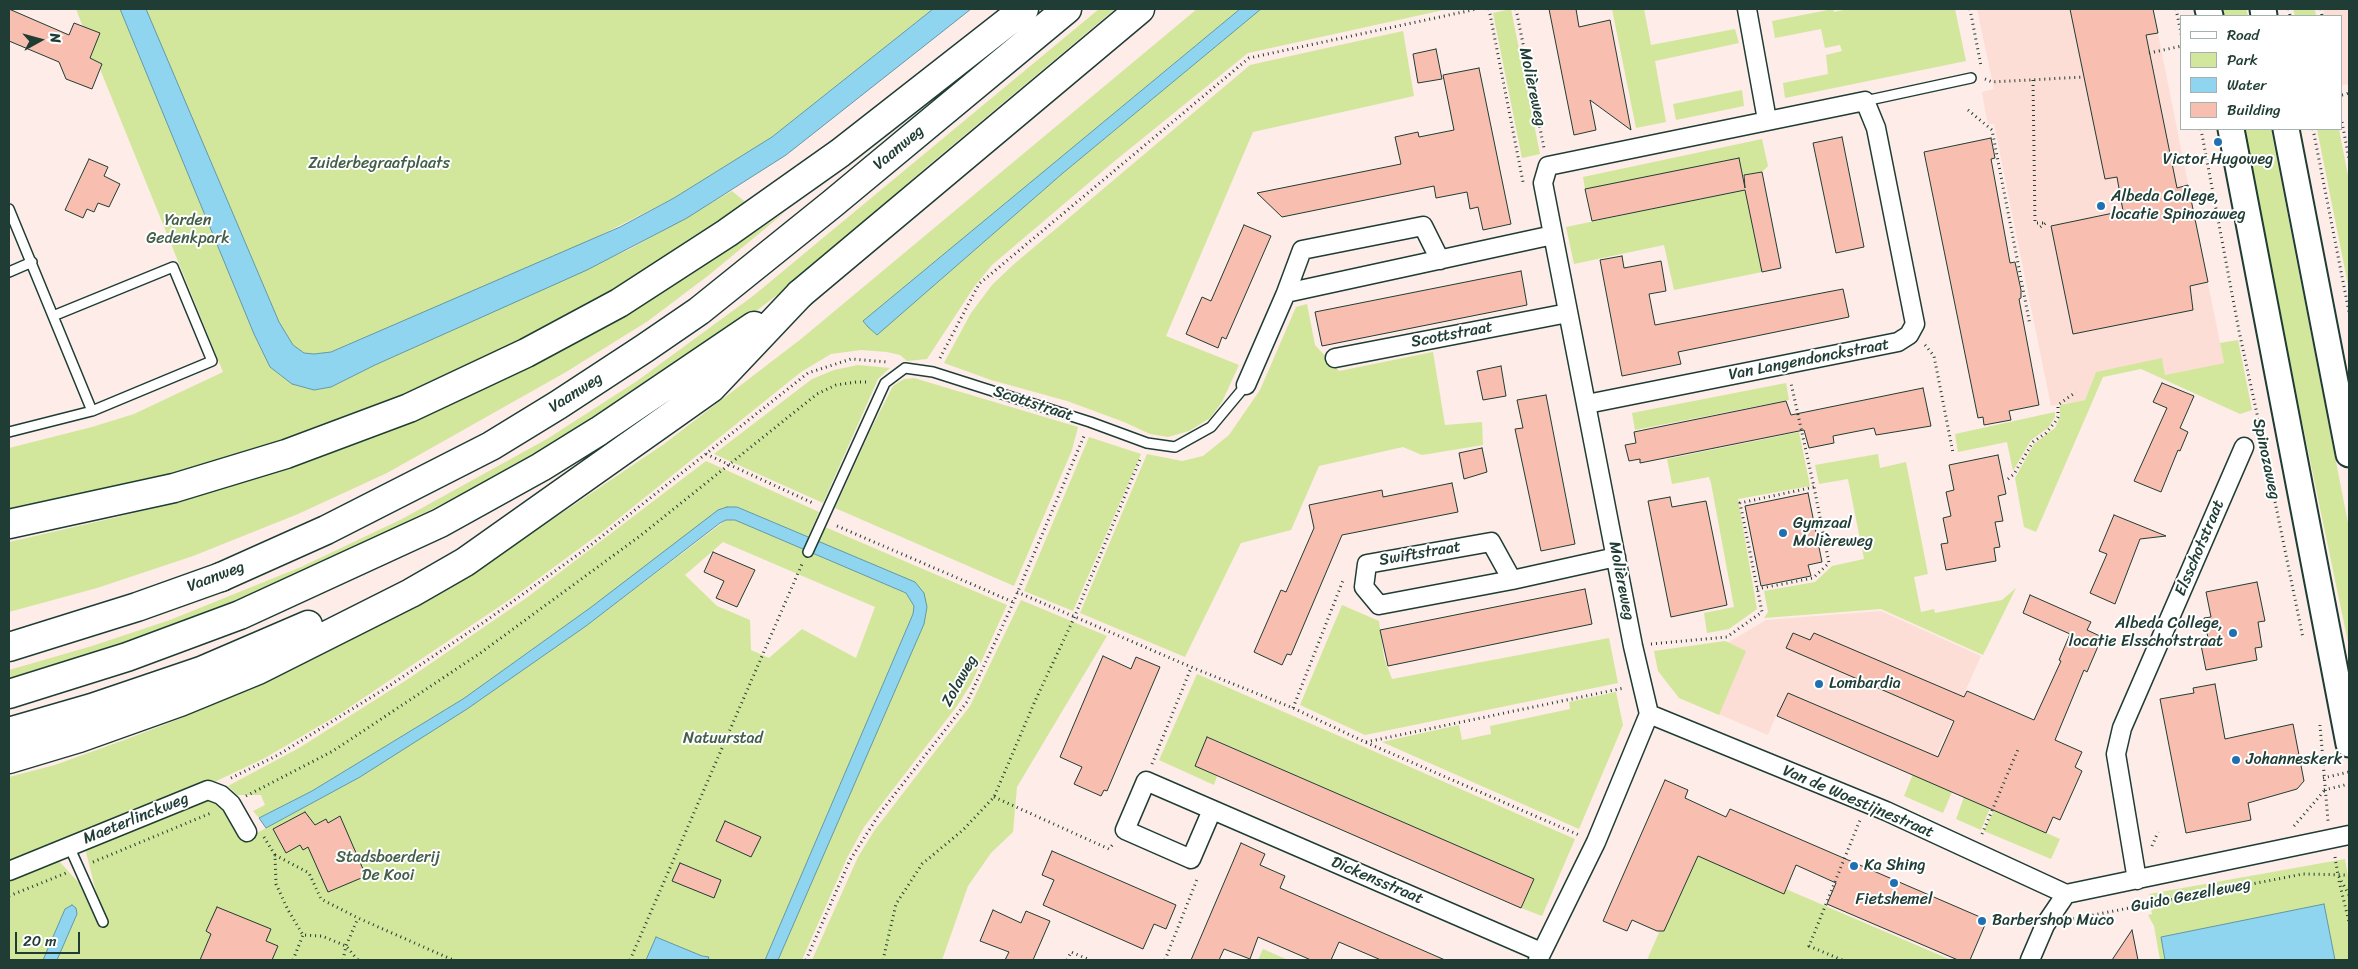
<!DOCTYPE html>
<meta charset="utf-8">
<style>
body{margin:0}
#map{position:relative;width:2358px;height:969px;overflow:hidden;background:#fdece7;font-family:Sriracha,sans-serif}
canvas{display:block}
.frame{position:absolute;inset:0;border:10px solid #1f3d34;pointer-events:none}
.legend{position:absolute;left:2180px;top:15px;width:162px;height:115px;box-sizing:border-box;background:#fff;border:1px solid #a5b1ae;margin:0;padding:6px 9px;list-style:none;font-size:15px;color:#1f3d34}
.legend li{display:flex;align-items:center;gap:10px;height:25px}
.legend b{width:25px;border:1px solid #a5b1ae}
.north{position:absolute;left:15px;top:15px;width:50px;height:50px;-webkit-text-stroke:4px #fff;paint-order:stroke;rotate:83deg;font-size:14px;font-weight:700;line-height:20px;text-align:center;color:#1f3d34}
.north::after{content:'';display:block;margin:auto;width:18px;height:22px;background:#1f3d34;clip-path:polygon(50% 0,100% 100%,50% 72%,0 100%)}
.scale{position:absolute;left:15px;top:932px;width:65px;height:22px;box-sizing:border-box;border:2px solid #1f3d34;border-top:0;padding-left:6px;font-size:15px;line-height:18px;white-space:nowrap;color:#1f3d34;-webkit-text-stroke:4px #fff;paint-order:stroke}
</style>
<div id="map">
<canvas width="2358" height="969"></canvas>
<div class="frame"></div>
<ul class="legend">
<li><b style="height:6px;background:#fff"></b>Road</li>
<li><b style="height:14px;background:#d2e79c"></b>Park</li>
<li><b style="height:14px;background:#8fd5f0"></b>Water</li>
<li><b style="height:14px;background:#f8beaf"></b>Building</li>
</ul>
<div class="north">N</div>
<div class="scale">20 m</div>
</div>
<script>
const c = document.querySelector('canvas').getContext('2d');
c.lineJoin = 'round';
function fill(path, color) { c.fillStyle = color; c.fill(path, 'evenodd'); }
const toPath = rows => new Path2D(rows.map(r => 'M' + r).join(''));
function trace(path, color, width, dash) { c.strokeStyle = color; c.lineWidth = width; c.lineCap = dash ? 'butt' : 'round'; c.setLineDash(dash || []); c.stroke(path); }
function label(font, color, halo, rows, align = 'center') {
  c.font = font + ' Sriracha,sans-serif'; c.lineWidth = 4; c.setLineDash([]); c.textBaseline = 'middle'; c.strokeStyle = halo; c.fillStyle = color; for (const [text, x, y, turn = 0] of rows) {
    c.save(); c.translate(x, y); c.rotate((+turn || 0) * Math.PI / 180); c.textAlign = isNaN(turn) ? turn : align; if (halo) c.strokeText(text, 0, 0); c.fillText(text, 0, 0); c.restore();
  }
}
const built = toPath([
 [1977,9,2153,9,2224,363,2165,375,2162,359,2096,372,2085,400,2051,406,1994,124,1988,124,1985,110,1982,92,1994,89],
 [2323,9,2349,9,2349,84,2342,85,2342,16,2325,16],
 [1881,611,1981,656,1926,779,1776,715,1768,735,1680,698,1656,653,1729,642,1766,620]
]);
const green = toPath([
 [76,9,120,9,254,334,270,367,292,384,314,390,331,387,375,365,630,249,732,191,749,205,584,311,441,381,305,434,152,481,9,515,9,448,92,427,134,414,223,372,100,69,102,64,90,58,100,33,83,27],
 [146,9,933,9,772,137,674,198,577,247,331,352,314,354,304,353,293,345,279,322],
 [1099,9,1115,9,924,169,800,278,748,317,574,431,488,481,294,578,174,626,9,680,9,670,92,646,170,620,301,567,402,519,547,439,637,381,753,296],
 [1197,9,1240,9,864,321,876,335,1063,173,1261,9,1448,9,1248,53,1111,164,992,265,974,287,927,359,907,361,900,355,887,352,861,350,831,354,801,372,603,531,512,598,341,713,265,758,189,794,9,865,9,777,55,765,127,739,184,717,289,668,460,578,565,511,664,444,801,339],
 [1511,9,1540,154,1522,158,1493,13],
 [1612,9,1644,9,1651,45,1735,29,1739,43,1655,61,1666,122,1636,128],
 [1833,9,1834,12,1848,9,1955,9,1966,61,1785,98,1783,83,1828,74,1826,55,1842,51,1840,45,1825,48,1821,29,1775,38,1772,21],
 [2219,9,2246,9,2248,16,2220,16],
 [2293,9,2315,9,2316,16,2295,16],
 [1403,31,1414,96,1253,132,1166,336,1239,365,1222,402,1210,418,1189,431,1168,437,1150,434,1124,422,1067,401,991,380,944,363,971,313,992,285,1013,265,1250,65],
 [1742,90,1744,106,1676,120,1673,104],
 [2241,129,2271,129,2349,528,2349,647],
 [2317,129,2339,129,2349,181,2349,290],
 [1762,139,1768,166,1762,172,1742,175,1739,158,1585,189,1583,177],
 [1745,190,1762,272,1674,290,1664,245,1574,264,1566,227],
 [784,213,709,275,648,321,566,372,387,473,298,514,193,556,97,588,9,612,9,542,109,519,183,501,233,484,628,313,692,274],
 [1307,304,1315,345,1339,371,1433,352,1445,425,1482,422,1483,445,1422,455,1403,447,1319,466,1291,530,1241,543,1185,657,1080,613,1147,454,1182,461,1203,456,1229,435,1260,390,1296,307],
 [2238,340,2252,410,2240,414,2141,369,2103,377,2036,532,2024,527,2015,478,2034,444,2055,428,2060,417,2060,405,2085,400,2096,372,2162,358,2165,375,2224,363,2220,343],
 [858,365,890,368,878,379,823,503,714,454,812,379,834,370],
 [914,378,1078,427,1072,450,1014,586,835,508,872,427,893,386,904,379],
 [1786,383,1789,400,1635,430,1632,413],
 [2055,412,2055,417,2048,428,2031,440,2013,471,2007,442,1958,452,1955,434],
 [1799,432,1810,486,1738,499,1757,609,1729,629,1707,633,1704,613,1734,607,1711,483,1709,477,1672,484,1667,459],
 [1089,437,1141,454,1073,611,1024,591],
 [1878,454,1880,468,1906,462,1928,574,1914,577,1921,612,1934,609,1935,613,2002,600,2016,588,1983,655,1881,609,1764,618,1768,612,1764,591,1815,582,1832,566,1864,559,1848,479,1819,484,1815,465],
 [706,461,819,512,808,537,737,507,590,608,463,699,312,791,259,818,253,811,265,805,261,795,237,795,228,786,299,748,405,681,525,599],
 [726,520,735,520,906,593,914,606,913,614,765,960,57,960,77,914,65,909,43,960,9,960,9,878,51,861,59,861,79,883,89,903,98,900,85,848,207,799,228,810,244,840,360,777,467,709,586,626],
 [723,542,875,607,856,658,802,629,769,658,751,650,750,620,717,606,685,575],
 [825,527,1007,605,971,684,957,706,864,827,847,858,802,960,778,960,924,624,927,607,915,582,819,542],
 [1021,600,1107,636,1017,787,1013,832,991,853,968,886,942,960,812,960,858,857,874,831,970,706],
 [1342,605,1379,621,1384,658,1392,679,1609,638,1618,683,1365,735,1300,705],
 [1725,641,1746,651,1719,715,1679,698,1658,671,1654,651],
 [1197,674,1575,839,1542,916,1521,908,1534,879,1208,737,1195,766,1217,776,1214,785,1159,760],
 [1616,692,1623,725,1579,829,1382,742,1459,725,1462,740,1491,734,1490,726,1570,709,1569,702],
 [1913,774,1952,792,1943,813,1904,796],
 [1964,797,1990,808,1981,830,1956,819],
 [1994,810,2060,839,2051,859,1984,831],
 [1695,850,1951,960,1647,960],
 [2345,859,2349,882,2349,960,2160,960,2154,926,2148,915,2152,914,2149,894],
 [1263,949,1288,960,1258,960]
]);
const water = toPath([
 [120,9,146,9,279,322,293,345,304,353,314,354,331,352,620,227,674,198,772,137,933,9,971,9,786,155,687,218,587,270,375,365,331,387,314,390,292,384,270,367,254,334,120,9],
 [1240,9,1261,9,1063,173,877,335,868,327,863,321,1240,9],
 [727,507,737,507,915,582,924,593,927,607,924,624,778,960,765,960,913,614,914,606,906,593,735,520,726,520,720,523,586,626,467,709,360,777,266,828,259,818,312,791,463,699,590,608,718,510,727,507],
 [2324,904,2335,960,2165,960,2161,937,2324,904],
 [72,905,76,908,77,914,57,960,43,960,65,909,72,905],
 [656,937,702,956,709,957,708,960,646,960,656,937]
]);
const building = toPath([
 [9,9,69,35,74,23,100,33,90,58,102,64,92,89,66,79,59,62,9,41,9,9],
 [1549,9,1576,9,1579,27,1610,20,1631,130,1590,100,1596,130,1574,135,1549,9],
 [2070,9,2153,9,2158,33,2146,35,2177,188,2188,185,2208,282,2190,286,2193,310,2073,334,2051,226,2123,211,2117,177,2105,179,2070,9],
 [1436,49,1442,79,1418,83,1413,54,1436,49],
 [1479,68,1511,224,1483,230,1478,207,1470,209,1467,192,1436,198,1434,186,1282,217,1257,193,1401,164,1395,137,1418,132,1419,137,1454,130,1443,75,1479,68],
 [1842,137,1864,247,1836,253,1813,143,1842,137],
 [1991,138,1995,158,1991,159,2000,208,2010,263,2015,262,2021,290,2021,298,2019,299,2039,405,2009,411,2011,420,1984,425,1983,417,1978,418,1924,152,1991,138],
 [1739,158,1745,188,1744,175,1762,172,1781,268,1762,272,1745,190,1592,221,1585,189,1739,158],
 [89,159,108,167,104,176,120,184,109,207,98,203,94,212,87,209,83,218,65,210,89,159],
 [1244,225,1271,236,1226,339,1222,337,1218,348,1186,334,1202,297,1211,301,1244,225],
 [1622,256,1624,268,1661,261,1666,291,1649,294,1655,325,1843,289,1849,317,1678,352,1681,364,1622,376,1600,260,1622,256],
 [1521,271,1527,305,1322,346,1315,312,1521,271],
 [1501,366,1506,396,1483,400,1477,371,1501,366],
 [2162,383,2194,396,2180,428,2188,432,2180,451,2178,450,2161,492,2134,481,2167,408,2153,402,2162,383],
 [1923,388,1931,426,1876,435,1874,428,1833,436,1834,443,1809,448,1804,430,1640,463,1640,459,1629,461,1625,445,1636,443,1634,432,1786,401,1791,415,1923,388],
 [1546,395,1575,544,1541,551,1515,429,1523,428,1517,400,1546,395],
 [1482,448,1487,472,1464,479,1459,453,1482,448],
 [1998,455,2006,494,1998,496,2003,521,1995,522,2000,547,1994,548,1996,561,1946,570,1941,544,1948,543,1943,518,1951,516,1946,492,1954,490,1949,465,1998,455],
 [1452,483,1458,512,1342,535,1291,655,1287,654,1282,665,1254,652,1281,590,1286,592,1314,528,1309,505,1382,490,1383,497,1452,483],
 [1808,493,1822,562,1808,565,1811,576,1761,586,1745,506,1808,493],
 [1670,497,1672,507,1706,501,1727,605,1671,617,1648,501,1670,497],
 [2114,515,2166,536,2140,539,2115,604,2090,593,2107,554,2099,551,2114,515],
 [713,552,755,570,737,607,716,598,724,581,704,572,713,552],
 [2257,582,2265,621,2258,622,2262,647,2255,648,2257,660,2206,670,2201,645,2209,643,2204,618,2211,617,2206,592,2257,582],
 [1585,589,1592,624,1388,666,1380,630,1585,589],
 [2030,595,2091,622,2087,630,2102,637,2087,672,2084,670,2055,740,2082,752,2075,767,2082,771,2060,820,2053,817,2046,833,1777,716,1788,693,1938,757,1954,721,1786,648,1793,633,1810,640,1814,633,1964,697,1967,691,2034,720,2061,661,2059,660,2070,634,2023,613,2030,595],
 [1103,656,1131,669,1136,657,1160,667,1107,791,1104,790,1101,796,1074,784,1082,767,1060,757,1103,656],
 [2215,684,2225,739,2293,724,2304,781,2297,789,2248,803,2251,820,2186,833,2160,699,2194,693,2193,688,2215,684],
 [1207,737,1534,879,1521,908,1195,766,1207,737],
 [1665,780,1688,790,1685,798,1726,817,1730,809,1987,920,1970,960,1958,960,1827,904,1836,883,1796,865,1784,894,1698,856,1664,931,1657,931,1632,920,1627,931,1603,921,1665,780],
 [305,812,315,825,326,819,328,823,340,816,366,876,328,892,308,847,303,850,300,845,286,853,273,829,305,812],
 [725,821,761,837,751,857,716,841,725,821],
 [1241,843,1265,854,1260,865,1285,876,1280,888,1445,960,1381,960,1339,942,1331,960,1311,960,1258,937,1250,959,1224,949,1219,960,1191,960,1241,843],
 [1052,851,1176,905,1166,929,1154,924,1143,949,1043,905,1054,880,1042,875,1052,851],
 [680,863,721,880,714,898,672,881,680,863],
 [217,907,271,929,266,941,278,946,272,960,200,960,211,934,206,931,217,907],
 [993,910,1021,923,1026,911,1050,921,1033,960,1005,960,1009,952,980,941,993,910],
 [2132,930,2138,960,2112,960,2132,930]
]);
const path = toPath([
 [1489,9,1523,182],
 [1516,9,1544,148],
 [1970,9,1981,66],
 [2176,9,2182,38],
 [2289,9,2290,16],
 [2321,9,2322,16],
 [2149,53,2182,46],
 [1985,79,1992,82,2084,77],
 [2033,80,2035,223,2046,223,2039,228],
 [2342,95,2349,93],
 [1968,110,1992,130,2030,325],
 [2342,122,2349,159],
 [2201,129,2239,331,2262,437],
 [2313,129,2349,312],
 [1925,345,1934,356,1953,453],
 [940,358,979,284,1249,58,1477,9],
 [2264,448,2303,638],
 [706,454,815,504],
 [2008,479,2014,474,2033,442,2046,433,2055,422,2058,417,2058,405,2076,392],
 [837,526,1013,602],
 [1757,589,1813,578,1829,563,1814,487],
 [1017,592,1191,667,1293,708,1365,742,1579,835],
 [1651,644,1727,637,1762,612,1740,503,1814,487,1791,383],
 [1293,708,1344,578],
 [2320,725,2328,821],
 [1366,742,1624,688],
 [1152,764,1191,668],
 [231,778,278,755,386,688,487,620,587,548,808,373,851,359,888,362],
 [2323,778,2349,772],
 [2324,790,2349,784],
 [246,796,333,751,479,654,640,536,817,394,836,385,856,382,869,382],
 [994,797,1109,849,1114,843],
 [2294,826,2324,791],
 [1982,834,2019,747],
 [264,837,275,855,276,884,288,910,303,935,322,936,346,946,358,960],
 [2152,846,2158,832],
 [275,855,309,873,321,899,358,918,453,960],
 [2335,857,2338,875,2349,895],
 [93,862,211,813],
 [2339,881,2349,922],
 [9,896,66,873],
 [2073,919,2303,874,2349,875],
 [293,960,303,935],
 [343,960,346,946,358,918],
 [630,960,802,564],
 [806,960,850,860,880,813,967,702,1010,610,1084,436],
 [883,960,896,904,922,864,963,830,994,797,1035,701,1074,618,1141,457],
 [1067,960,1071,952,1090,960],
 [1165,960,1198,877],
 [1842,960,1809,946,1860,820]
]);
const service = toPath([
 [1865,101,1971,78],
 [9,209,92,411],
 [9,272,32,262],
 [9,432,92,411,212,361,173,267,53,316],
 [808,552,885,383,905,368,933,372,1090,422,1147,443,1175,447,1211,427,1246,385],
 [69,846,103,922]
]);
const minor = toPath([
 [1747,9,1767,120],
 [1286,293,1302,250,1423,226,1440,260],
 [1335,358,1568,313],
 [1246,385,1286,293,1553,235],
 [1512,580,1491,542,1367,564,1364,587,1379,605,1512,580,1616,557],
 [1649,714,1886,811,2066,894],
 [1212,810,1191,859,1125,830,1146,781,1541,952],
 [9,871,208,790,221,795,231,804,247,832],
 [2137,880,2116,754,2122,728,2244,447],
 [1538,960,1596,842,1649,714,1633,646,1543,183,1548,166,1865,101,1876,128,1915,324,1909,335,1898,342,1587,404],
 [2030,960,2045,925,2066,894,2349,835]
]);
const secondary = toPath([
 [2208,9,2210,16],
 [2263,9,2264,16],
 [2231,129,2349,744],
 [2286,129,2349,454]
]);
const trunk = toPath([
 [800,294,1140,9],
 [9,524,174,488,286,454,409,408,526,353,619,303,727,233,840,153,1024,9],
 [221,577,326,530,491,446,558,405,645,348,699,311,832,204,1067,9]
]);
const motorway = toPath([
 [9,647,137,607,221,577],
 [9,694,127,657,240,615,440,523,541,467,599,431,754,326],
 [9,732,92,708,201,671,308,625],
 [9,759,79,738,180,702,258,670,411,593,465,562,711,388,800,294]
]);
const markers = [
 [2218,142,5,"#1f6fb2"],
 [2101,206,5,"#1f6fb2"],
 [1783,533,5,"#1f6fb2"],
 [2233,633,5,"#1f6fb2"],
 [1819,684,5,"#1f6fb2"],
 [2236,760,5,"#1f6fb2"],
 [1854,866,5,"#1f6fb2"],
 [1894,883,5,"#1f6fb2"],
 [1982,921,5,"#1f6fb2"]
];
const streetNames = [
 ["Molièreweg",1532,87,78],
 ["Vaanweg",899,148,-40],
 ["Scottstraat",1452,335,-11],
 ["Van Langendonckstraat",1809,360,-11],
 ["Vaanweg",576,393,-33],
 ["Scottstraat",1033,404,18],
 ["Spinozaweg",2266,459,78],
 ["Elsschotstraat",2200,548,-67],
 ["Swiftstraat",1420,554,-10],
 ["Vaanweg",216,577,-21],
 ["Molièreweg",1621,581,79],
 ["Zolaweg",960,681,-61],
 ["Van de Woestijnestraat",1858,802,23],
 ["Maeterlinckweg",136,819,-22],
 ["Dickensstraat",1377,881,23],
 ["Guido Gezelleweg",2191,896,-11]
];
const poiNames = [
 ["Victor Hugoweg",2218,160,"center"],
 ["Albeda College,",2111,197],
 ["locatie Spinozaweg",2111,215],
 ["Gymzaal",1793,524],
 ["Molièreweg",1793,542],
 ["Albeda College,",2223,624,"right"],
 ["locatie Elsschotstraat",2223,642,"right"],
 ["Lombardia",1829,684],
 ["Johanneskerk",2246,760],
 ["Ka Shing",1864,866],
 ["Fietshemel",1894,900,"center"],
 ["Barbershop Muco",1992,921]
];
const parkNames = [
 ["Zuiderbegraafplaats",379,164],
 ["Yarden",188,221],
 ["Gedenkpark",188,239],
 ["Natuurstad",723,739],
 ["Stadsboerderij",388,858],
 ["De Kooi",388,876]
];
fill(built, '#fcded6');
fill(green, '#d2e79c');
fill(water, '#8fd5f0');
trace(water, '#6298a5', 1);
fill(building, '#f8beaf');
trace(building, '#1f3d34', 1);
trace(service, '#1f3d34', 12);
trace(minor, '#1f3d34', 21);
trace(secondary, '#1f3d34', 29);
trace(trunk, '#1f3d34', 31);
trace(motorway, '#1f3d34', 31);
trace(path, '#1f3d34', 3, [1, 4]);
trace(service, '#fff', 9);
trace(minor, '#fff', 18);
trace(secondary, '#fff', 25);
trace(trunk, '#fff', 28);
trace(motorway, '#fff', 28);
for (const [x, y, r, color] of markers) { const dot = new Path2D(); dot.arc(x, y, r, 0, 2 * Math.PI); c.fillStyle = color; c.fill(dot); trace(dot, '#fff', 2); }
label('16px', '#1f3d34', '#fff', streetNames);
label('16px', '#1f3d34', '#fff', poiNames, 'left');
label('16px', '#435f49', '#fff', parkNames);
</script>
